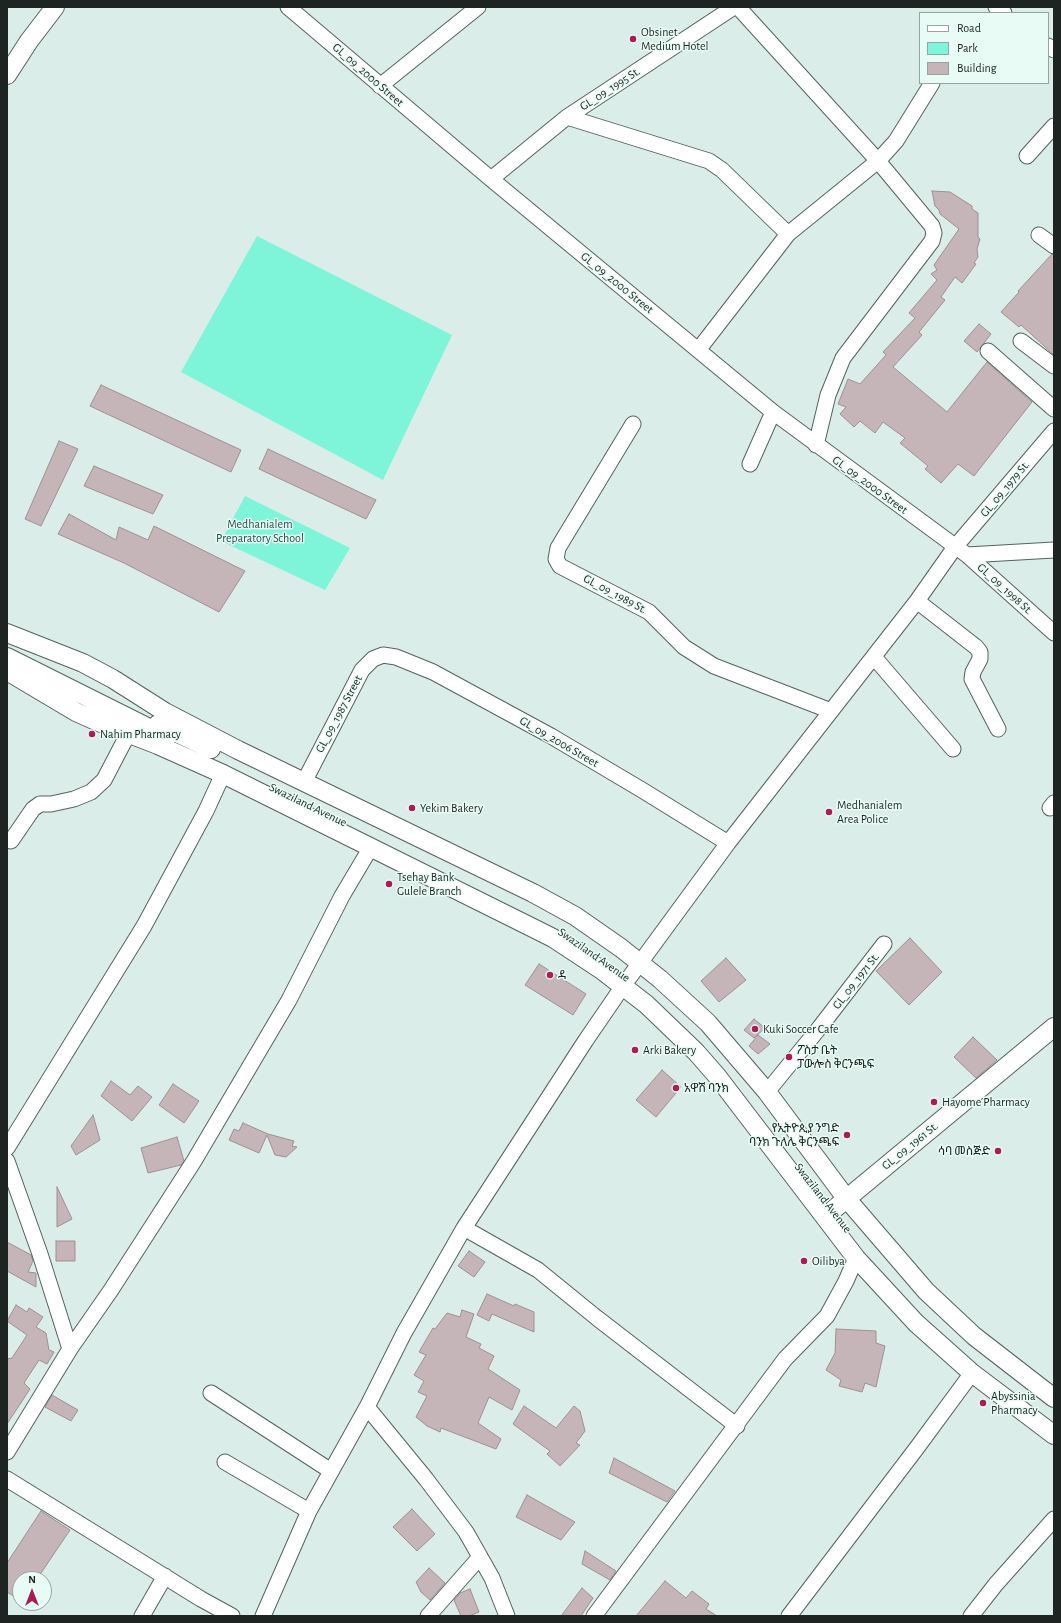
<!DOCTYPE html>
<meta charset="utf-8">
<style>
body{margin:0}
#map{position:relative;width:1061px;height:1623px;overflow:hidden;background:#dbede8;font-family:"Alegreya Sans",sans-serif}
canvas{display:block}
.frame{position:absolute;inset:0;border:8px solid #1d2422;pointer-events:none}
.legend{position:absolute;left:919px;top:12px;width:130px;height:72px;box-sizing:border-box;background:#e9fbf5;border:1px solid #97a5a1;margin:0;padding:5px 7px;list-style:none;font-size:12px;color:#1d2422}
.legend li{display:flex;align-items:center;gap:8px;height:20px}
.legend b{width:20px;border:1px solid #97a5a1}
.north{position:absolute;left:12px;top:1571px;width:40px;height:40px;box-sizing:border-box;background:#e9fbf5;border:1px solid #97a5a1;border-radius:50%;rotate:0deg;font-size:11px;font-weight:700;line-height:16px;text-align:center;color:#1d2422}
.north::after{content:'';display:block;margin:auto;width:14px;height:18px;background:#ab1b55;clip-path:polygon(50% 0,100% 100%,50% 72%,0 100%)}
</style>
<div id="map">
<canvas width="1061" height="1623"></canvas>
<div class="frame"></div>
<ul class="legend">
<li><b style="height:5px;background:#fff"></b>Road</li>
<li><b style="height:11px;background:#7ef5d9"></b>Park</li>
<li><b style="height:11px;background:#c5b4b8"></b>Building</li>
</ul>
<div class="north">N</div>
</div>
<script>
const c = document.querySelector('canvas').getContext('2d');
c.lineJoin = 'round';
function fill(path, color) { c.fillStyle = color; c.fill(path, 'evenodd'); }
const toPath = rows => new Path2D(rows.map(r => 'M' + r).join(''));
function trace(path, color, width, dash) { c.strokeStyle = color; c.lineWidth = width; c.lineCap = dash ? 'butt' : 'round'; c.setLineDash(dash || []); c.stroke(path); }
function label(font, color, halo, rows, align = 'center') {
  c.font = font + ' "Alegreya Sans","Noto Sans Ethiopic",sans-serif'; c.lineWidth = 3; c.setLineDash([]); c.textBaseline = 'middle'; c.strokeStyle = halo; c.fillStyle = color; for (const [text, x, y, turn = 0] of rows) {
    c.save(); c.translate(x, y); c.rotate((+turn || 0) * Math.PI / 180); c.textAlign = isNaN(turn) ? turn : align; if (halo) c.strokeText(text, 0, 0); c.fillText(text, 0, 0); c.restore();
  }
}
const green = toPath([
 [257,236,452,335,383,480,181,372],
 [245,496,350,548,325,590,221,541]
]);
const building = toPath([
 [932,191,950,192,972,206,972,209,978,213,978,237,980,239,977,249,978,257,974,263,976,264,962,283,955,277,941,297,945,300,919,332,922,335,893,367,947,412,987,362,1032,402,974,476,958,464,941,483,925,469,928,466,900,443,905,438,883,422,875,433,860,421,854,427,840,414,846,407,838,404,848,379,860,384,886,355,883,352,915,318,909,313,937,280,931,274,937,270,934,265,959,229,940,214,939,210,935,206,932,191],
 [1052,254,1054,255,1054,355,1021,325,1019,327,1001,312,1019,292,1018,291,1052,254],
 [979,324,991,334,977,352,964,341,979,324],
 [101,385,241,450,231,472,90,406,101,385],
 [59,441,78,449,41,526,25,519,59,441],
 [268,449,376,500,366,519,259,469,268,449],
 [94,466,163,495,153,514,84,486,94,466],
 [69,514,116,540,119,527,148,540,154,526,245,571,219,612,124,563,58,534,69,514],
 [910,938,942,972,909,1005,876,971,910,938],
 [726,958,746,980,719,1002,701,981,726,958],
 [539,964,586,994,573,1015,525,985,539,964],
 [754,1019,765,1028,754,1038,744,1030,754,1019],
 [758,1035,770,1044,758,1054,749,1046,758,1035],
 [973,1037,997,1060,976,1078,954,1057,973,1037],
 [662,1070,681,1087,656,1117,636,1100,662,1070],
 [111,1081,130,1095,138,1086,152,1097,132,1121,101,1096,111,1081],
 [173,1084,199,1101,184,1123,159,1105,173,1084],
 [93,1115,100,1140,76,1155,71,1146,93,1115],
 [243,1123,268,1134,294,1141,292,1146,297,1147,286,1157,275,1155,267,1135,259,1153,229,1140,234,1129,239,1131,243,1123],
 [177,1137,184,1161,181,1165,148,1173,141,1148,177,1137],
 [57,1187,72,1219,57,1227,57,1187],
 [56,1241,75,1241,75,1261,56,1261,56,1241],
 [7,1242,31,1255,33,1261,28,1272,36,1273,36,1287,7,1271,7,1242],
 [469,1251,485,1262,474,1277,458,1266,469,1251],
 [487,1294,514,1306,515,1304,534,1312,534,1332,492,1314,489,1321,477,1315,487,1294],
 [16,1305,27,1312,29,1308,43,1317,36,1327,46,1333,49,1350,54,1352,47,1364,39,1360,24,1383,30,1389,7,1424,7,1359,12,1358,27,1335,7,1321,16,1305],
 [462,1310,474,1314,466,1337,481,1344,479,1348,494,1356,488,1369,520,1390,512,1410,489,1397,478,1423,501,1439,496,1449,441,1428,440,1432,427,1426,416,1417,427,1396,418,1392,424,1381,414,1375,426,1355,419,1352,433,1328,435,1329,447,1313,460,1317,462,1310],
 [836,1329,876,1331,876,1343,885,1346,876,1387,865,1383,862,1392,839,1386,841,1380,826,1370,835,1353,836,1329],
 [52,1395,78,1410,71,1421,45,1407,52,1395],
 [524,1406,556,1428,574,1406,580,1411,585,1431,576,1443,580,1445,560,1466,547,1454,550,1451,513,1424,524,1406],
 [614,1458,675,1491,667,1502,609,1473,614,1458],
 [527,1495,575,1522,561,1540,516,1517,527,1495],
 [412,1509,435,1534,417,1551,393,1527,412,1509],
 [41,1511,70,1530,37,1579,20,1579,20,1600,7,1592,7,1563,41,1511],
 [585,1551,616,1571,610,1580,582,1564,585,1551],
 [429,1568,445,1583,430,1600,421,1592,416,1582,429,1568],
 [665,1581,686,1598,692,1591,709,1604,706,1609,717,1616,636,1616,665,1581],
 [582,1588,593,1598,581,1616,561,1616,582,1588],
 [470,1589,479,1612,469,1616,461,1616,454,1600,460,1593,470,1589]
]);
const minor = toPath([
 [288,7,491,179,773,412,967,555,1054,633],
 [738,7,878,161,932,226,934,233,932,241,843,358,828,395,816,445],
 [996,7,1004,13],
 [1048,46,1054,50],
 [380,86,478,7],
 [567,117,709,161,722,170,788,234],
 [1027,156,1054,126],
 [491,179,567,117,734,7],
 [1039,235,1054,246],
 [1021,341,1054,366],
 [699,349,788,234,878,161,896,141,932,83],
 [988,351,1054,409],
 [633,424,558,548,556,559,560,566,649,612,684,647,714,666,831,711],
 [750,464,773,412],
 [967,555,1054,550],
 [917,601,976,647,980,652,980,659,973,672,972,679,998,729],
 [874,657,953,749],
 [304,782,362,670,373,659,383,655,396,657,433,672,551,736,642,790,728,843],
 [1050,808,1054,803],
 [11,841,33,809,40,804,51,804,74,799,91,792,104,780,128,734],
 [767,1092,820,1027,884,944],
 [7,1148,144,926,206,811,223,774],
 [7,1161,40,1254,70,1349],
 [464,1228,538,1270,597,1318,737,1426],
 [211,1393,331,1471],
 [367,1407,426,1479,466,1532,492,1578,507,1616],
 [7,1452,70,1349,111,1290,194,1161,289,1000,342,896,371,847],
 [225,1462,309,1511],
 [7,1479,201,1599,232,1616],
 [142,1616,165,1576],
 [263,1616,309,1511,367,1407,404,1333,464,1228,586,1040,623,986,728,843,917,601,955,547,1054,431],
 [428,1616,480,1557],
 [594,1616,785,1359,827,1316,846,1281,856,1258],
 [789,1616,916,1449,972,1373],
 [971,1616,996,1584,1054,1519]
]);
const major = toPath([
 [7,75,29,41,55,7],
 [7,633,83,663,113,679,165,712,238,750,533,893,575,916,621,948,660,979,708,1023,767,1092,846,1198,926,1291,974,1336,1054,1398],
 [7,657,167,737],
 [7,671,76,712,96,721,158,745,223,774,525,924,553,938,603,971,646,1004,696,1052,717,1076,856,1258,916,1323,972,1373,1054,1435],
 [158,724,211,749],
 [833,1210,1054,1027]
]);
const markers = [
 [633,39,4,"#ab1b55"],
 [92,734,4,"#ab1b55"],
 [412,808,4,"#ab1b55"],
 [829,812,4,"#ab1b55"],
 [389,884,4,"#ab1b55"],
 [550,975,4,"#ab1b55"],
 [755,1029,4,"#ab1b55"],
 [635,1050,4,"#ab1b55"],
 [789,1057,4,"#ab1b55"],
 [676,1088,4,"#ab1b55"],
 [934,1102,4,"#ab1b55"],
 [847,1135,4,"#ab1b55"],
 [998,1151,4,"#ab1b55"],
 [804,1261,4,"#ab1b55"],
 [983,1403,4,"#ab1b55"]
];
const poiNames = [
 ["Obsinet",641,32],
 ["Medium Hotel",641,46],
 ["Nahim Pharmacy",100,734],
 ["Medhanialem",837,805],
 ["Area Police",837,819],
 ["Yekim Bakery",420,808],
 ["Tsehay Bank",397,877],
 ["Gulele Branch",397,891],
 ["ዳ",558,975],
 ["Kuki Soccer Cafe",763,1029],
 ["Arki Bakery",643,1050],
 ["ፖስታ ቤት",797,1050],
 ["ፓውሎስ ቅርንጫፍ",797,1064],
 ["አዋሽ ባንክ",684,1088],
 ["Hayome Pharmacy",942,1102],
 ["የኢትዮጲያ ንግድ",839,1128,"right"],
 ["ባንክ ጉለሌ ቅርንጫፍ",839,1142,"right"],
 ["ሳባ መስጅድ",990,1151,"right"],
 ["Oilibya",812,1261],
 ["Abyssinia",991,1396],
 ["Pharmacy",991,1410]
];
const streetNames = [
 ["GL_09_2000 Street",368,75,41],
 ["GL_09_1995 St.",610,89,-33],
 ["GL_09_2000 Street",617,283,39],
 ["GL_09_2000 Street",870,485,36],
 ["GL_09_1979 St.",1005,489,-50],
 ["GL_09_1998 St.",1005,589,42],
 ["GL_09_1989 St.",615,594,28],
 ["GL_09_1987 Street",339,714,-62],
 ["GL_09_2006 Street",559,742,30],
 ["Swaziland Avenue",308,805,26],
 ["Swaziland Avenue",594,955,35],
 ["GL_09_1971 St.",856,981,-52],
 ["GL_09_1961 St.",910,1146,-39],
 ["Swaziland Avenue",823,1198,52]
];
const parkNames = [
 ["Medhanialem",260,524],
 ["Preparatory School",260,538]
];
fill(green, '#7ef5d9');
fill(building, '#c5b4b8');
trace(building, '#a08f92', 1);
trace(minor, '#53635e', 17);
trace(major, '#53635e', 20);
trace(minor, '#fff', 15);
trace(major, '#fff', 18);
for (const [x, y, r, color] of markers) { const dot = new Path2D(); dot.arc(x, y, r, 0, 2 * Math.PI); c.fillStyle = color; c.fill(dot); trace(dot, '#e9fbf5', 1.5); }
label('12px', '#1d2422', '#e9fbf5', poiNames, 'left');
label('12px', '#1d2422', '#e9fbf5', streetNames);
label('12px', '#1a5044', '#e9fbf5', parkNames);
</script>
